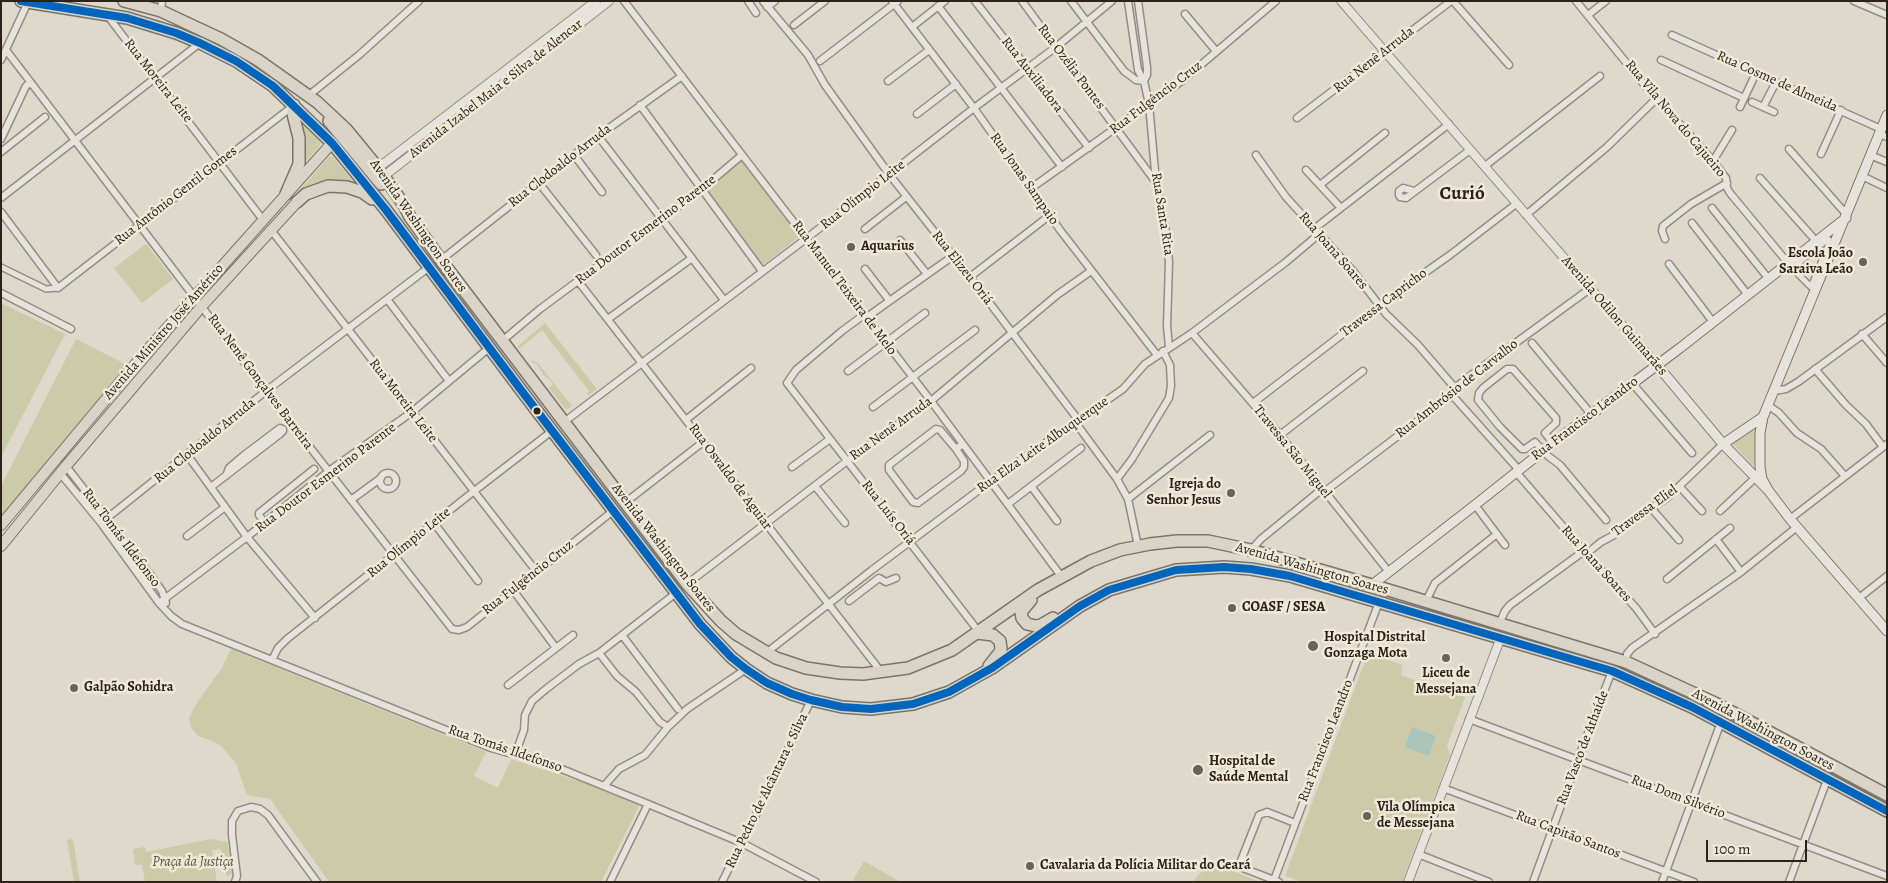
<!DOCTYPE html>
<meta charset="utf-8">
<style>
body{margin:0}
#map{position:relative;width:1888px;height:883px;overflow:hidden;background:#ded9cb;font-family:Alegreya,serif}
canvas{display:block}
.frame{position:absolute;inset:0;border:2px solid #2d2219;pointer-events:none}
.scale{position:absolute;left:1706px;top:840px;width:101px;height:22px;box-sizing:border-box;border:2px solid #2d2219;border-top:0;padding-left:6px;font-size:15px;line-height:18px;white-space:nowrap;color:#2d2219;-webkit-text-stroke:4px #efe9d8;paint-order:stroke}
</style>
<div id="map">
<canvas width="1888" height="883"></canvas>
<div class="frame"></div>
<div class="scale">100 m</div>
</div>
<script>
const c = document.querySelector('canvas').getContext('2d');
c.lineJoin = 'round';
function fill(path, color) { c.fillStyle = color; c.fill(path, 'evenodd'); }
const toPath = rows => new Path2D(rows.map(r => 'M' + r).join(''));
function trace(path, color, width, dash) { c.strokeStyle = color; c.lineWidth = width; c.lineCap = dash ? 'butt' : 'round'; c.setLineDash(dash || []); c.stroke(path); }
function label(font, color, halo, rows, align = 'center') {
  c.font = font + ' Alegreya,serif'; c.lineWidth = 5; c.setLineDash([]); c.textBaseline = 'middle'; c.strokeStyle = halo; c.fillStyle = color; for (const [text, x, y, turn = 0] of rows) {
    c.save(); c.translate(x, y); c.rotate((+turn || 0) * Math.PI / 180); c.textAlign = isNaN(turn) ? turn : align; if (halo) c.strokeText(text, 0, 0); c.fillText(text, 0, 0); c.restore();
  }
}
const green = toPath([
 [299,119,322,143,304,164,304,140],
 [330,156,333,157,355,184,336,180,320,182,312,184,297,193],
 [743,160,798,233,798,238,764,264,759,262,706,191,707,187,738,161],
 [146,244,173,279,142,303,114,268],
 [1,303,65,334,1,457],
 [545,323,597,389,588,396,587,393,589,391,542,330,520,348,517,347],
 [76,339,127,365,1,518,1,486],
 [531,360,538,363,572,406,566,410,549,388,553,384,549,379,545,377,536,363,534,364],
 [1753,425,1756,427,1755,457,1755,464,1752,465,1732,443],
 [231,649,486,752,474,776,498,788,511,759,603,789,640,804,601,882,329,882,270,799,247,795,236,763,221,746,212,741,198,736,191,728,189,718,196,704,221,669],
 [1370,654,1403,665,1401,674,1403,676,1465,697,1447,746,1450,755,1402,882,1302,882,1285,876,1363,666],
 [73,839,80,882,74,882,67,840],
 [211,839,227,842,232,863,232,873,227,877,221,849,212,850,217,882,145,882,142,865,135,865,133,849,145,847,146,852],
 [864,861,901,882,852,882],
 [1209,862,1231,870,1260,882,1193,882]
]);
const water = toPath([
 [1412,727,1436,736,1429,756,1405,747]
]);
const pedestrian = toPath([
 [1828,239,1830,241,1811,287,1792,268,1828,239],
 [1,267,46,289,58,288]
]);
const minor = toPath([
 [624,1,931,401,1061,576],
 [748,1,756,13],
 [763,1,808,55,825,85,889,174,970,277,1076,417,1078,426,1117,479,1128,499,1138,546],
 [892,1,974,108,1060,230,1157,355],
 [975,1,1089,148],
 [1022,1,1155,181],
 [1071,1,1124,71,1136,80,1144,81],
 [1128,1,1138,70,1144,81,1149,104,1156,182,1166,232,1169,262,1167,326,1169,347],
 [1138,1,1147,67,1147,75,1144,81],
 [1453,1,1509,65],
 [1576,1,1642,82,1713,161,1726,178,1727,188,1730,193,1788,263],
 [1854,1,1887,15],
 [938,6,1062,167],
 [767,7,775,1],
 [161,11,162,1],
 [1185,14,1216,51],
 [107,15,263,220],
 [1588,15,1606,1],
 [794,25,825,1],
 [912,27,945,1],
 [1672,35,1881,129],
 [6,50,266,391,452,629,459,630,467,627,613,511],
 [1,60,28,2],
 [1661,60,1744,98],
 [820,61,898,1],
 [888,81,929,50],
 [308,96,359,55,419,1],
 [1752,102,1774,112],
 [640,105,762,271],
 [1740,107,1756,73],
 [1763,107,1776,82],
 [917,114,956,84],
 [1297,118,1451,1],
 [1879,134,1887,137],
 [598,136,724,300],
 [1,139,26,86,30,83],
 [1789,149,1847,215],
 [1,152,45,117],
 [1821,154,1841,110],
 [574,155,602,192],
 [1256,155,1286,197,1353,271,1386,314,1418,345,1455,388],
 [1870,155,1887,162],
 [1713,161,1732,130],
 [1485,166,1600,76],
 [1306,170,1340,207],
 [1862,176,1887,188],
 [1760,178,1816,241],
 [539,183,596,255],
 [1320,185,1385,133],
 [1030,189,1183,80,1276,1],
 [1414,191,1403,188,1399,191,1399,195,1400,197,1406,198,1470,150],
 [1,198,200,43],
 [1712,208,1768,278],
 [1,212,58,288,293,106],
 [1526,215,1607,147,1657,98],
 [1692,223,1748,295],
 [865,229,906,197],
 [1314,229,1449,124],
 [271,230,536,571],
 [1665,239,1662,231,1663,226,1691,204,1727,183],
 [900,240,927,274],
 [953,256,867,317,861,317,842,331,796,370,787,383,979,632],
 [441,260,598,136,682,76],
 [1669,264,1713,322],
 [865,269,889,300],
 [970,277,1045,219],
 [578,281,882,673],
 [1,293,71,329],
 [387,299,449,381],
 [608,319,692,258],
 [1192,333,1280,435,1389,572],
 [1862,334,1887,363],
 [502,341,540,309,702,189,742,155],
 [1532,343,1591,414],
 [1815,369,1846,405,1866,424,1883,447],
 [848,371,925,313],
 [1632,383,1692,453],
 [1774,391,1786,389,1798,382,1887,317],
 [1452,395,1519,470],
 [1253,403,1396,293,1450,255,1516,204],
 [1769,406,1779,413,1797,433,1821,449,1845,476],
 [873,407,975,330],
 [687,419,751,368],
 [564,422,807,238,974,108,1056,47,1112,1],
 [1280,435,1363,371],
 [1553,443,1545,433,1556,423,1556,418,1513,369,1507,369,1483,388,1479,393,1478,400,1500,427,1522,449,1525,449,1535,442,1548,456,1560,465,1606,520],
 [956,449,940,430,936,429,889,465,889,470,913,502,918,503,961,471,964,467,964,461,956,449,963,444],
 [188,456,247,537,315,618],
 [66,466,149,573,162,591,166,603],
 [792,467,830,439],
 [1516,472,1584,551,1636,608,1655,634],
 [60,473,101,523,159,603,171,616,182,624,491,748,509,753,516,752,537,759,648,804,742,843,816,882],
 '380 481a8 8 0 1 1 16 0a8 8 0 1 1-16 0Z',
 [1117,479,1132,459,1169,398,1171,386,1170,365,1163,351],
 [815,486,845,523],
 [1031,486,1057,521],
 [211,487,280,434,283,431,283,429,280,428,243,456,229,468,226,476],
 [1680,487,1702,511],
 [1324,492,1452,395,1455,388,1466,379,1591,288],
 [1128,499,1210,435],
 [351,500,381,478],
 [626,502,703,442],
 [1008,504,1081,448],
 [1475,505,1505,545],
 [1651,508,1679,540],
 [1720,511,1755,478],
 [1790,519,1887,444],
 [101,523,266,391,428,268],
 [265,523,259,515,259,513,314,469],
 [434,523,478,581],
 [187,536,225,507],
 [1716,539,1741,572],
 [1251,550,1261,539,1322,489],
 [1586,554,1601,542,1614,535,1641,514,1667,498,1723,444],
 [1667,579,1730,528],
 [687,584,847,461,931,401,1057,295,1091,271],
 [513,590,556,648],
 [1859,598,1887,576],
 [849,601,879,578,886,582,896,578],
 [1426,601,1435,583,1497,534],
 [159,603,247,537,329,471,412,412,489,348],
 [1500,622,1505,611,1510,605,1584,551],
 [622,635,678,709],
 [599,653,617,676,636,692,660,722,668,727],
 [766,653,872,570,991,481,1123,389,1145,364,1192,333,1286,262,1318,235],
 [272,660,278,648,287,639,473,492,552,431],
 [1626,662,1627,654,1632,648,1741,572,1797,527],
 [508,685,573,635],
 [1469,719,1887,876],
 [516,752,524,730,525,715,532,701,546,689,579,664,599,653,676,593],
 [604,786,619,769,645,755,668,727,687,709,746,669],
 [1443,788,1694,882],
 [1418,854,1489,882],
 [1274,880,1379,602],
 [235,882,237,876,232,835,232,821,238,811,251,807,260,809,268,815,317,882],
 [610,882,648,804],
 [722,882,778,771,811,700],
 [1279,882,1243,868,1240,863,1259,815,1267,812,1295,823],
 [1533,882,1578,759,1612,671],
 [1662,882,1721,722],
 [1789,882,1827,780]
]);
const tertiary = toPath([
 [1341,1,1657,365],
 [378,168,596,1],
 [384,176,609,1],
 [1408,882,1501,637]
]);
const secondary = toPath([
 [1657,365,1723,444,1768,490,1790,519,1887,631],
 [1723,444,1763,417],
 [1768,490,1762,479,1760,467,1760,433,1763,417,1887,115],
 [1372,585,1475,505,1553,443,1680,348,1846,218]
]);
const primary = toPath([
 [1,525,142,356,332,143],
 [1,546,66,466,202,306,297,202]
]);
const trunk = toPath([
 [21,1,127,18,176,33,200,43,236,61,273,86,332,143,386,210,524,394,700,624,731,657,746,669,767,683,792,694,811,700,842,707,871,709,913,704,949,692,992,668,1080,606,1109,590,1176,570,1224,567,1251,569,1290,576,1612,671,1692,707,1887,811],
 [124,1,161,11,221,39,258,60,317,102,346,129,378,168,404,205,410,217,441,260,687,584,721,621,736,634,776,658,806,668,840,673,863,674,908,668,952,650,1038,590,1091,561,1120,550,1150,544,1177,541,1208,541,1251,550,1372,585,1626,662,1715,703,1887,795],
 [329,121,381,184],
 [286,194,299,164,299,138,293,114,294,105],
 [297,202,306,194,328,186,347,187,362,192,372,199],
 [1031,600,1021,612,1022,618,1027,624,1036,626,1041,625,1053,618],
 [977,633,993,635,1000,641,1001,649,1000,652,989,666]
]);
const bus1 = toPath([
 [21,1,127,18,176,33,200,43,236,61,273,86,332,143,386,210,524,394,700,624,731,657,746,669,767,683,792,694,811,700,842,707,871,709,913,704,949,692,992,668,1080,606,1109,590,1176,570,1224,567,1251,569,1290,576,1612,671,1692,707,1887,811]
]);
const markers = [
 [851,247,5,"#6b6257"],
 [1863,262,5,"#6b6257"],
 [537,411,4.5,"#2d2219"],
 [1231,493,5,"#6b6257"],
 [1232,608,5,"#6b6257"],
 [1313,646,6,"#6b6257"],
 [1446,658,5,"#6b6257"],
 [74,688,5,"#6b6257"],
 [1198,770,6,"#6b6257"],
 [1367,816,5,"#6b6257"],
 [1030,866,5,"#6b6257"]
];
const streetNames = [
 ["Rua Nenê Arruda",1374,60,-38],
 ["Rua Ozélia Pontes",1071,67,53],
 ["Rua Auxiliadora",1032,75,52],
 ["Rua Moreira Leite",158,81,52],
 ["Rua Cosme de Almeida",1777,82,24],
 ["Avenida Izabel Maia e Silva de Alencar",496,89,-38],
 ["Rua Fulgêncio Cruz",1156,98,-37],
 ["Rua Vila Nova do Cajueiro",1675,119,50],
 ["Rua Clodoaldo Arruda",560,166,-38],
 ["Rua Jonas Sampaio",1024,179,55],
 ["Rua Olímpio Leite",863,195,-38],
 ["Rua Antônio Gentil Gomes",176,196,-38],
 ["Rua Santa Rita",1162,214,81],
 ["Avenida Washington Soares",418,226,55],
 ["Rua Doutor Esmerino Parente",646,230,-37],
 ["Rua Joana Soares",1333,251,49],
 ["Rua Elizeu Oriá",962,268,52],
 ["Rua Manuel Teixeira de Melo",844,288,53],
 ["Travessa Capricho",1384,303,-37],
 ["Avenida Odilon Guimarães",1614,316,49],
 ["Avenida Ministro José Américo",164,332,-49],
 ["Rua Nenê Gonçalves Barreira",260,382,53],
 ["Rua Ambrósio de Carvalho",1457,389,-38],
 ["Rua Moreira Leite",403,401,52],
 ["Rua Francisco Leandro",1585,419,-37],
 ["Rua Nenê Arruda",891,429,-36],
 ["Rua Clodoaldo Arruda",205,441,-39],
 ["Rua Elza Leite Albuquerque",1043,445,-35],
 ["Travessa São Miguel",1292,452,51],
 ["Rua Osvaldo de Aguiar",730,477,53],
 ["Rua Doutor Esmerino Parente",326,478,-37],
 ["Travessa Eliel",1645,511,-36],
 ["Rua Luís Oriá",888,513,52],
 ["Rua Tomás Ildefonso",121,538,53],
 ["Rua Olímpio Leite",409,543,-39],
 ["Avenida Washington Soares",663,548,52],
 ["Rua Joana Soares",1596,564,48],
 ["Avenida Washington Soares",1312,569,16],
 ["Rua Fulgêncio Cruz",528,578,-38],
 ["Avenida Washington Soares",1763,730,28],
 ["Rua Francisco Leandro",1326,741,-69],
 ["Rua Vasco de Athaíde",1583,748,-69],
 ["Rua Tomás Ildefonso",505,749,19],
 ["Rua Pedro de Alcântara e Silva",767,791,-64],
 ["Rua Dom Silvério",1678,797,21],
 ["Rua Capitão Santos",1568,835,21]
];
const poiNames = [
 ["Aquarius",861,247],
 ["Escola João",1853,254,"right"],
 ["Saraiva Leão",1853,270,"right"],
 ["Igreja do",1221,485,"right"],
 ["Senhor Jesus",1221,501,"right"],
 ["COASF / SESA",1242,608],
 ["Hospital Distrital",1324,638],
 ["Gonzaga Mota",1324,654],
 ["Liceu de",1446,674,"center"],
 ["Messejana",1446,690,"center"],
 ["Galpão Sohidra",84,688],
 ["Hospital de",1209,762],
 ["Saúde Mental",1209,778],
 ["Vila Olímpica",1377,808],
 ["de Messejana",1377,824],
 ["Cavalaria da Polícia Militar do Ceará",1040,866]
];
const parkNames = [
 ["Praça da Justiça",193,863]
];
const districtNames = [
 ["Curió",1462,194]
];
fill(green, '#cbcbaa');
fill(water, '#acc5b9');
trace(pedestrian, '#928e85', 8);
trace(minor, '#928e85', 9);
trace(tertiary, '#928e85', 10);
trace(secondary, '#79756d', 11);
trace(primary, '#79756d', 12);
trace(trunk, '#79756d', 14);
trace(pedestrian, '#e6e3dc', 5);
trace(minor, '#e6e3dc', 6);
trace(tertiary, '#e6e3dc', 8);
trace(secondary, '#e6e3dc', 9);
trace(primary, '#dad4c8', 10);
trace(trunk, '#dad4c8', 11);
trace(bus1, '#0065bd', 8);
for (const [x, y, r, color] of markers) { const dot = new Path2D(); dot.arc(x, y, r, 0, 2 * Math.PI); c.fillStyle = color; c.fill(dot); trace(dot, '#efe9d8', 2); }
label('14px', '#2d2219', '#efe9d8', streetNames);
label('bold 14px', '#2d2219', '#efe9d8', poiNames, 'left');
label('italic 14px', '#58513c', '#efe9d8', parkNames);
label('bold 19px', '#2d2219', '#efe9d8', districtNames);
</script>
